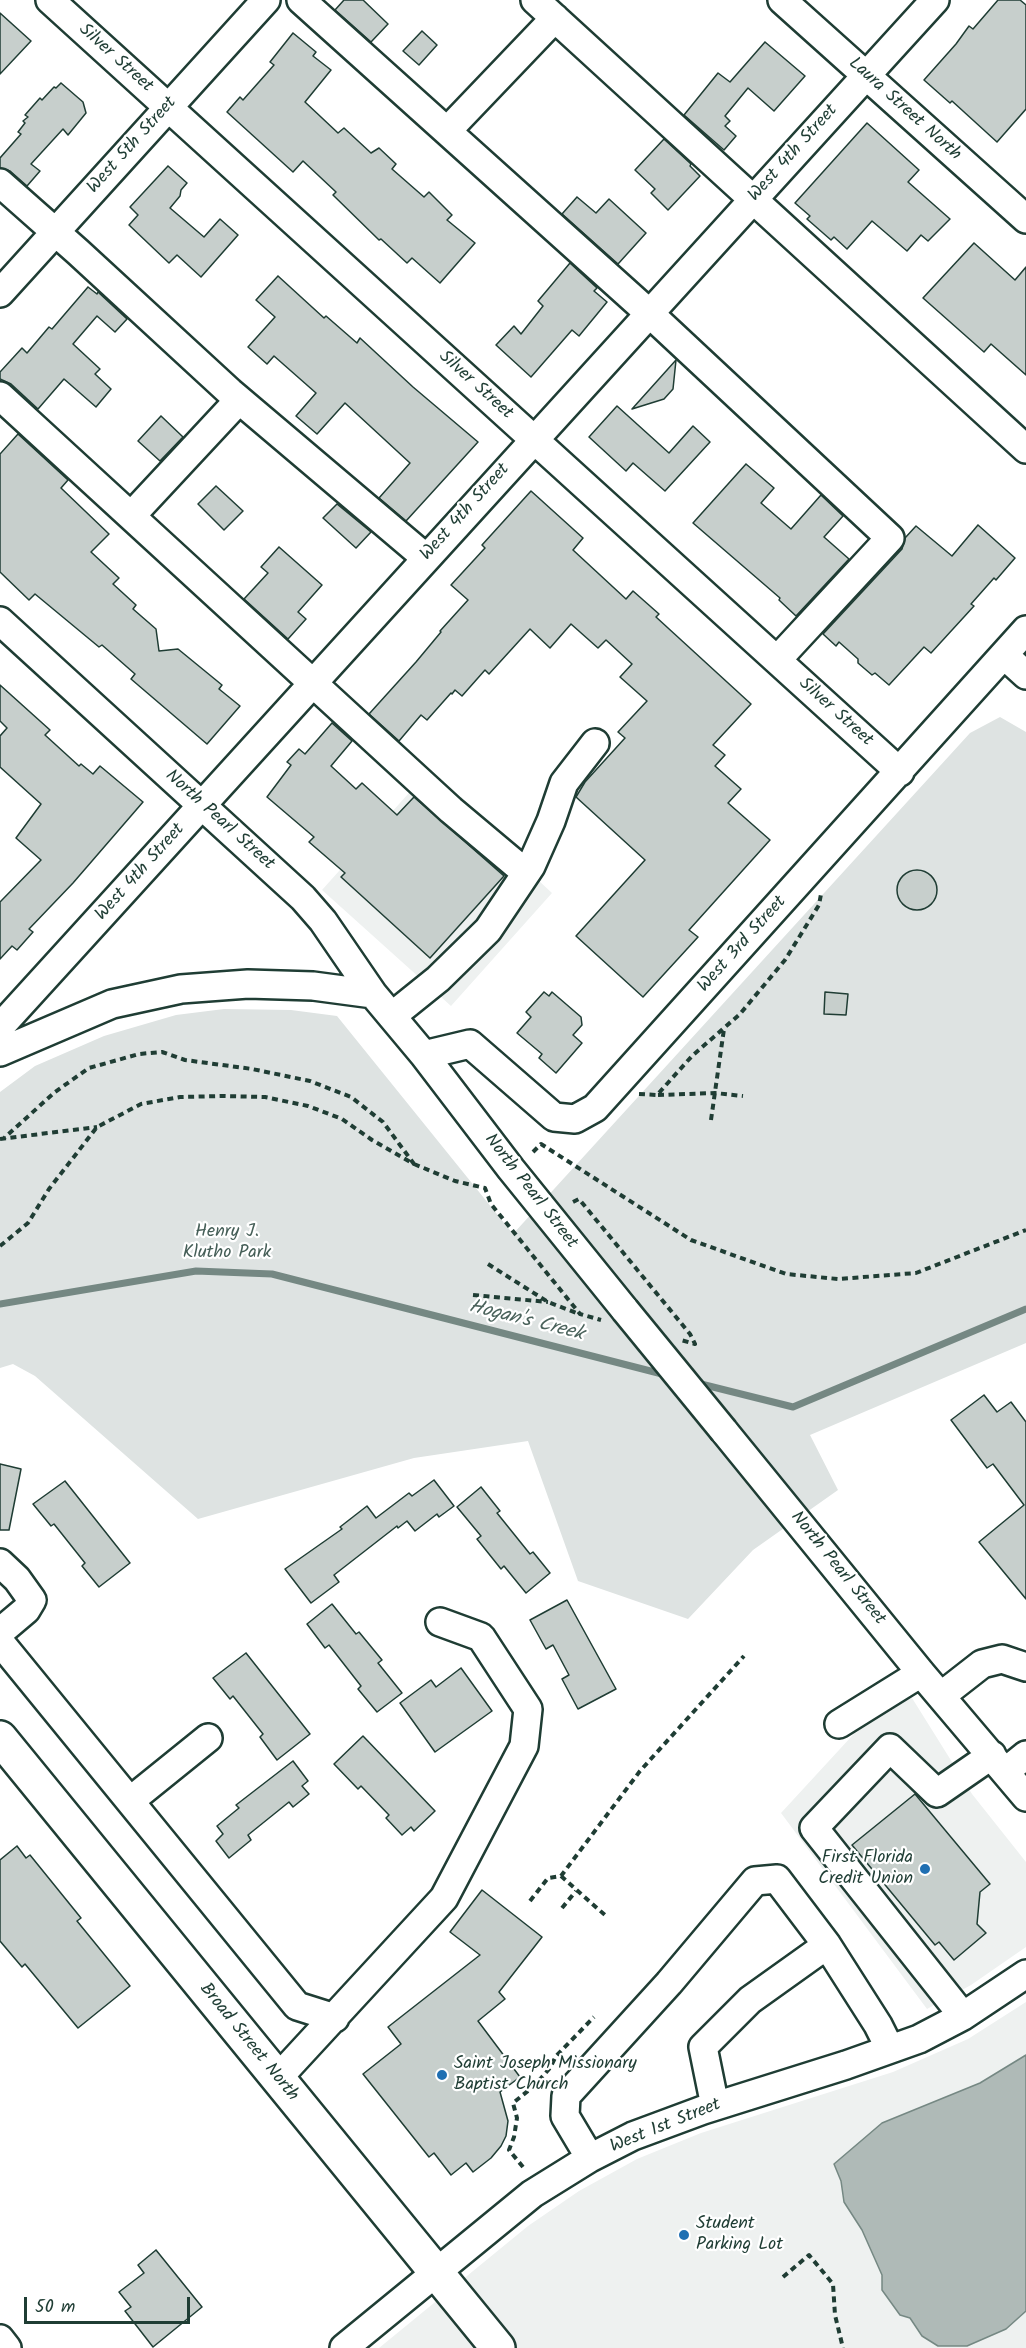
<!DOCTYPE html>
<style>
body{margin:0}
#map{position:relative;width:1026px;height:2348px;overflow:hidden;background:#fff;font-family:Kalam,sans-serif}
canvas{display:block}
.scale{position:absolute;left:24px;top:2297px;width:166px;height:27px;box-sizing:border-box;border:3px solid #1f3d34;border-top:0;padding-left:8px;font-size:18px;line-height:21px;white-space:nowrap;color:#1f3d34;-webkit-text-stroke:4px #fff;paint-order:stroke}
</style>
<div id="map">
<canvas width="1026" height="2348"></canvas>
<div class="scale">50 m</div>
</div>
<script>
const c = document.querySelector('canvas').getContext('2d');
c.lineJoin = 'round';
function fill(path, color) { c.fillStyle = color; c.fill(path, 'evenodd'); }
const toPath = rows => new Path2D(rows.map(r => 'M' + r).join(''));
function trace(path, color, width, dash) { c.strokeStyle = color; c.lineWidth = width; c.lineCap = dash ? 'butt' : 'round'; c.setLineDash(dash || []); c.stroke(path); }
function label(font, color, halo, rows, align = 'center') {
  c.font = font + ' Kalam,sans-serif'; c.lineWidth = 4.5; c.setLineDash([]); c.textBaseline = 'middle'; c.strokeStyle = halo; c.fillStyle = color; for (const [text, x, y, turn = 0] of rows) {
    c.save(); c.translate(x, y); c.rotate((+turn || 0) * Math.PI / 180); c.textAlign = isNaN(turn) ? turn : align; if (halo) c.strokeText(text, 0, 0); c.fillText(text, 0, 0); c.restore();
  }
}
const built = toPath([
 [425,775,552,893,451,1006,322,890],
 [912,1698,972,1794,1026,1862,1026,1947,971,1985,927,2009,781,1813,874,1712],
 [1026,2002,1026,2348,379,2348,528,2226,579,2191,637,2159,701,2133,893,2072,968,2039]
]);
const green = toPath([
 [1000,717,1026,732,1026,1343,810,1435,838,1490,753,1550,688,1619,578,1581,528,1441,414,1458,198,1519,35,1376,13,1364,0,1368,0,1092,35,1066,104,1036,176,1015,224,1009,291,1010,337,1016,513,1234,970,733]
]);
const water = toPath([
 [1026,2055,1026,2311,1006,2329,967,2346,938,2346,922,2336,910,2318,900,2315,882,2290,882,2275,862,2230,844,2202,841,2181,834,2164,882,2123,980,2083,1026,2055]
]);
const stream = toPath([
 [0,1304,196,1271,272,1274,666,1375],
 [697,1383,793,1407,1026,1309]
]);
const building = toPath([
 [344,0,363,0,388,24,371,42,335,10,344,0],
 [998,0,1020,0,1026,5,1026,109,997,142,952,101,950,103,924,80,956,44,969,26,973,29,998,0],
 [0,13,31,41,0,74,0,13],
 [422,31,437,45,419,65,403,51,422,31],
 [293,33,316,52,313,56,331,70,305,102,338,133,344,128,371,153,379,148,396,164,392,169,424,197,429,192,452,215,447,220,475,243,440,283,412,258,407,263,381,239,379,240,333,195,336,192,303,161,293,172,227,112,240,97,243,100,274,65,270,62,293,33],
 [765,42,805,76,774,111,748,88,725,116,730,121,725,126,736,136,724,150,684,115,718,73,730,82,765,42],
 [61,83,83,102,86,113,68,135,63,129,31,164,40,171,27,186,10,171,0,168,0,158,21,134,18,132,25,123,23,121,28,117,25,115,40,98,42,100,54,87,56,88,61,83],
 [867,123,919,170,908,182,950,219,928,241,921,235,907,251,872,221,847,249,834,237,831,240,807,219,810,216,795,203,867,123],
 [664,139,691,164,690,166,700,176,668,210,651,193,655,189,635,170,664,139],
 [168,166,187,183,181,190,180,196,170,208,204,237,220,219,238,235,201,277,177,255,169,263,129,225,138,215,130,207,168,166],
 [577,197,596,213,609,199,646,233,618,264,562,214,577,197],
 [974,243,1015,280,1026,267,1026,375,991,344,984,352,923,298,974,243],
 [570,263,597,288,594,291,607,302,579,336,572,330,531,377,496,345,514,326,521,334,543,306,538,301,570,263],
 [278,276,324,318,326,316,357,343,360,338,413,387,478,442,406,521,379,498,410,463,345,403,317,434,296,416,316,393,274,356,267,364,248,347,275,317,256,300,278,276],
 [88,287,97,294,98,292,127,319,115,332,97,316,73,344,100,369,95,374,111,389,96,407,64,379,38,409,11,384,0,379,0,372,22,348,27,353,49,327,52,329,88,287],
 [676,360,673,389,664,399,632,409,676,360],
 [617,406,669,453,693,426,710,442,665,491,633,463,626,471,589,437,617,406],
 [161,416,183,437,160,461,138,441,161,416],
 [18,434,68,480,61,488,109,534,91,552,119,578,113,584,136,605,133,609,156,629,159,651,178,649,222,685,219,689,240,706,207,744,131,679,135,674,102,645,99,647,35,594,29,600,0,572,0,454,18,434],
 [746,464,774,488,761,503,791,529,821,495,843,516,824,537,849,559,796,616,779,600,780,598,693,523,746,464],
 [216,486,243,511,224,530,198,504,216,486],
 [531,491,583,538,573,550,626,599,633,591,659,614,656,617,751,704,713,745,725,755,715,766,741,789,728,803,770,840,689,930,698,937,643,997,576,936,645,860,576,797,585,782,625,738,618,732,647,701,620,677,632,664,606,640,598,648,571,624,550,648,530,629,489,674,485,670,462,696,455,690,452,694,451,693,427,720,421,715,399,741,369,714,416,662,441,632,440,631,468,600,451,585,485,548,482,545,531,491],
 [337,504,371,532,356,548,323,518,337,504],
 [978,525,1015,558,996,580,994,578,971,604,974,606,931,653,924,647,889,685,875,673,872,675,858,663,858,659,839,642,836,646,823,634,902,549,905,538,916,526,952,556,978,525],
 [279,547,322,585,298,612,306,619,288,639,244,599,268,573,261,567,279,547],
 [0,685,50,730,45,735,79,766,81,764,93,774,100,766,143,802,73,883,29,929,33,932,17,950,12,946,0,959,0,902,41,860,16,838,41,804,0,767,0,736,7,728,0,721,0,685],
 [332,723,352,741,331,766,356,789,362,783,397,815,414,797,504,876,430,958,341,877,345,873,309,842,314,837,267,797,291,765,287,762,299,749,305,754,332,723],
 '897 890a20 20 0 1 1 40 0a20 20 0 1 1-40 0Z',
 [544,992,549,996,552,992,581,1017,582,1025,573,1035,582,1043,556,1073,539,1058,542,1054,517,1033,531,1017,526,1012,544,992],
 [825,992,848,994,846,1015,824,1014,825,992],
 [984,1395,997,1412,1011,1402,1026,1422,1026,1599,979,1542,1024,1505,993,1464,987,1468,951,1420,984,1395],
 [0,1464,21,1469,9,1530,0,1530,0,1464],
 [434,1480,454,1506,439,1517,437,1514,415,1531,407,1521,398,1528,397,1526,334,1575,339,1582,311,1603,285,1569,342,1529,340,1527,367,1506,376,1518,409,1493,412,1496,434,1480],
 [65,1481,130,1563,99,1587,82,1566,85,1563,54,1524,51,1526,33,1504,65,1481],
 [481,1487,500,1511,497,1513,530,1554,533,1552,550,1573,526,1593,504,1566,501,1569,477,1539,481,1536,457,1507,481,1487],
 [567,1600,616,1689,578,1709,562,1679,569,1675,553,1645,546,1649,530,1620,567,1600],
 [332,1604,356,1634,359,1632,382,1660,378,1663,402,1693,377,1712,358,1689,361,1686,329,1645,325,1648,307,1624,332,1604],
 [246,1653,310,1734,277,1760,260,1737,263,1734,233,1696,230,1699,213,1678,246,1653],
 [461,1668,492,1711,435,1752,400,1703,431,1680,436,1687,461,1668],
 [363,1736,435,1811,414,1831,411,1827,402,1835,386,1818,389,1815,361,1786,358,1789,334,1764,363,1736],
 [293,1761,308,1781,302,1786,309,1794,293,1807,289,1802,248,1835,251,1840,229,1858,216,1841,223,1834,217,1826,239,1808,236,1805,293,1761],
 [915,1794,990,1884,980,1892,977,1924,986,1933,954,1960,939,1942,935,1945,852,1845,915,1794],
 [17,1846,26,1858,30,1855,81,1918,77,1921,130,1986,78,2028,25,1964,22,1967,0,1941,0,1860,17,1846],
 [482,1890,542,1937,499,1992,505,1999,478,2021,520,2077,500,2092,508,2121,506,2136,501,2146,491,2158,473,2172,466,2163,451,2175,434,2153,429,2157,363,2074,401,2044,388,2027,480,1955,450,1932,482,1890],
 [156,2250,202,2307,153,2347,125,2311,131,2307,119,2292,144,2273,138,2265,156,2250]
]);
const path = toPath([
 [639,1094,657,1095,692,1056,740,1014,785,960,819,905,821,894],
 [658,1095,715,1093,743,1096],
 [711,1120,724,1029],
 [0,1139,97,1127],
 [533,1152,541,1144,691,1240,786,1274,838,1279,916,1273,1026,1230],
 [414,1164,455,1181,485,1188,491,1204,580,1314,601,1320],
 [573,1202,579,1199,690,1334,695,1344,681,1340],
 [0,1246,28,1223,49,1189,97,1127,141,1104,180,1097,223,1096,265,1097,308,1106,342,1119,372,1140,414,1164,383,1122,351,1097,310,1081,252,1069,185,1060,162,1052,139,1054,89,1068,55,1092,3,1139],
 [488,1264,548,1302,579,1314],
 [473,1295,548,1302],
 [561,1876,606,1916],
 [530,1901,548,1878,561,1876,640,1771,744,1656],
 [562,1908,576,1891],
 [523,2167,509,2150,514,2137,517,2118,513,2103,534,2086,550,2068,556,2056,594,2017],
 [783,2277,809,2255,833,2284,835,2315,843,2348]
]);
const minor = toPath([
 [50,0,900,772],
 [301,0,649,313,890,538,777,660],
 [535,0,1026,449],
 [782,0,1026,219],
 [448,130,555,18],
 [0,183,78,252,230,392,426,558],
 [0,293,266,0],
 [0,396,451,810,526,873],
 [131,516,239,400],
 [0,621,303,898,323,921,373,994,424,1055,511,1169,625,1310],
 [1004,655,1026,675],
 [392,1016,438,979,488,930,531,866,551,821,564,783,595,743],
 [0,1027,935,0],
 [0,1052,112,1004,181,989,248,984,313,986,373,994],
 [424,1055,470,1044,554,1117,575,1119,595,1108,1026,630],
 [724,1431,921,1673,1026,1797],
 [0,1563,17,1579,32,1600,26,1610,0,1632],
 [0,1642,297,2006,335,2018],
 [941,1696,982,1664,1002,1659,1026,1667],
 [839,1724,921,1673],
 [1005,1772,1026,1755],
 [130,1801,208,1738],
 [963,2016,814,1828,890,1748,937,1793,992,1755],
 [277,2079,444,1898,524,1746,528,1709,481,1637,440,1622],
 [715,2106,703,2047,750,2000,827,1945],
 [590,2158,565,2116,566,2096,669,1983,755,1881,777,1879,827,1945,878,2025,890,2049],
 [0,2339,7,2348],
 [344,2348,532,2194,590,2158,633,2136,703,2110,846,2065,919,2039,963,2016,1026,1974]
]);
const major = toPath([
 [0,1738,498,2348]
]);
const minorBridge = toPath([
 [625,1310,724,1431]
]);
const markers = [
 [925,1869,6,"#1f6fb2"],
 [442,2075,6,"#1f6fb2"],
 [684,2235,6,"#1f6fb2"]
];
const streetNames = [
 ["Silver Street",115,59,42],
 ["Laura Street North",904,110,42],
 ["West 5th Street",133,146,-48],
 ["West 4th Street",794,154,-48],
 ["Silver Street",475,386,42],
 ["West 4th Street",466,513,-48],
 ["Silver Street",835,713,42],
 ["North Pearl Street",219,821,42],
 ["West 4th Street",141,873,-48],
 ["West 3rd Street",743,945,-48],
 ["North Pearl Street",530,1192,52],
 ["North Pearl Street",837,1569,51],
 ["Broad Street North",248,2043,51],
 ["West 1st Street",666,2127,-22]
];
const parkNames = [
 ["Henry J.",227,1233],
 ["Klutho Park",227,1254]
];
const poiNames = [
 ["First Florida",913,1859,"right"],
 ["Credit Union",913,1880,"right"],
 ["Saint Joseph Missionary",454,2065],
 ["Baptist Church",454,2086],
 ["Student",696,2225],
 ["Parking Lot",696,2246]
];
const waterNames = [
 ["Hogan's Creek",526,1322,14]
];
fill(built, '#eef1f0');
fill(green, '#dee3e2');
fill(water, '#afbab7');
trace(water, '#758883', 1.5);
trace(stream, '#758883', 7);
fill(building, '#c7cfcc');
trace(building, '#1f3d34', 1.5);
trace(minor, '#1f3d34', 32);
trace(major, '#1f3d34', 38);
trace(path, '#1f3d34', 4, [6, 4.5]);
trace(minor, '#fff', 27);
trace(major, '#fff', 33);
trace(minorBridge, '#1f3d34', 32, []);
trace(minorBridge, '#fff', 27);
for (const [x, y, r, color] of markers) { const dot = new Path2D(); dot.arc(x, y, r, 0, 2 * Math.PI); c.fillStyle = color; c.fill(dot); trace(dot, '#fff', 2); }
label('18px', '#1f3d34', '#fff', streetNames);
label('18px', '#455e57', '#fff', parkNames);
label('18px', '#1f3d34', '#fff', poiNames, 'left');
label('italic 20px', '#4a625b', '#fff', waterNames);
</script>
